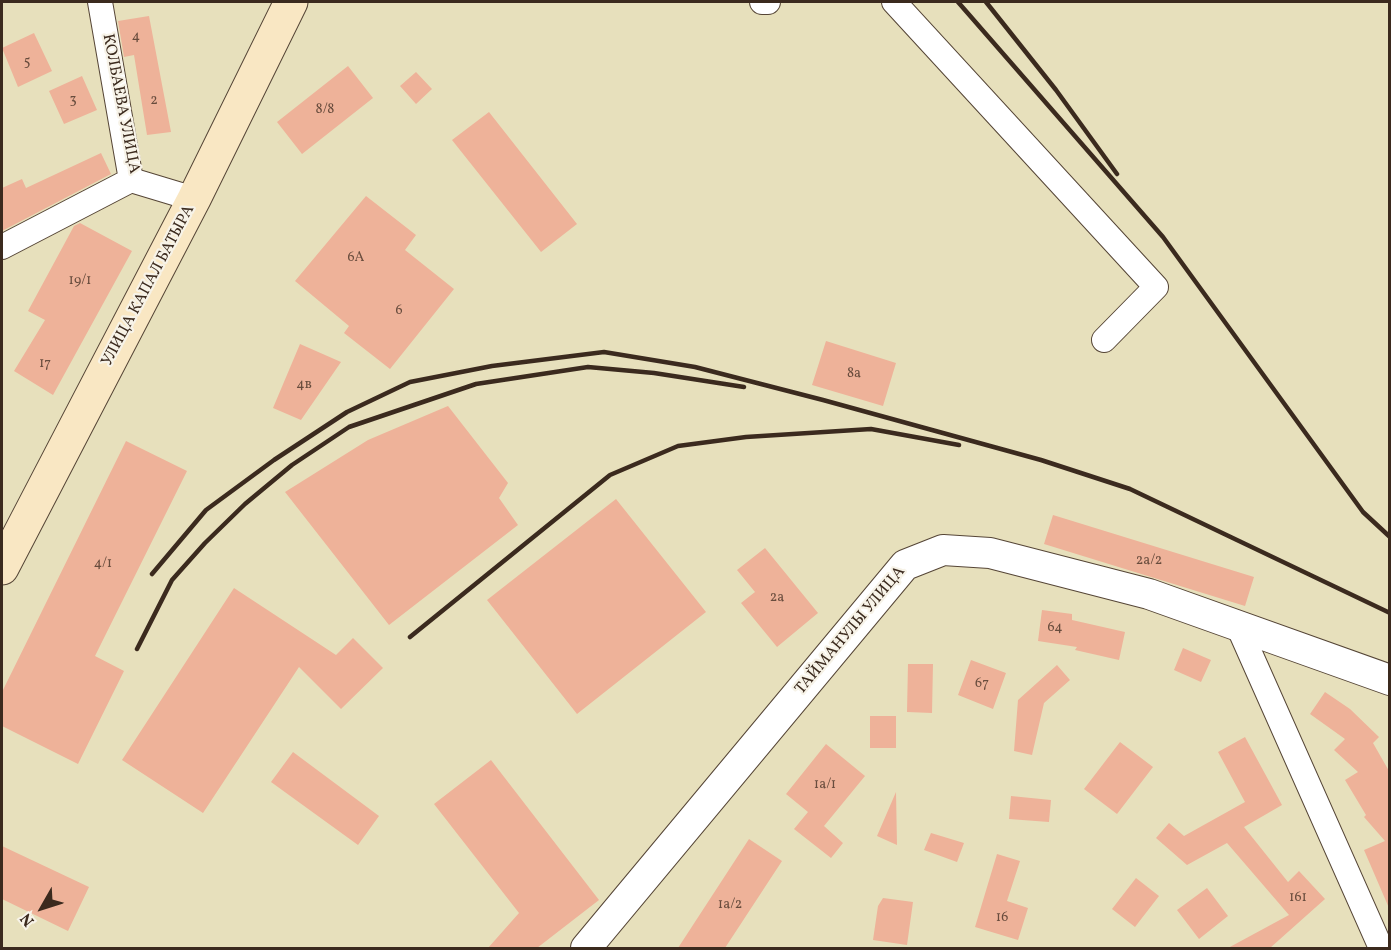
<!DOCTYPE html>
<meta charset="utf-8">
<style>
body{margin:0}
#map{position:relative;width:1391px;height:950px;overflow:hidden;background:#e7e0bc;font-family:Vollkorn,serif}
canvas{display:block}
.frame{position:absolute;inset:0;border:3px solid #3b2a1e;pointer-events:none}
.north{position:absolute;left:12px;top:878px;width:60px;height:60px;-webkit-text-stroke:4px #f7f3e8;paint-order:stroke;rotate:231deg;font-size:16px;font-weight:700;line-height:24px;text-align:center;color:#3b2a1e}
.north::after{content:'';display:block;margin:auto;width:21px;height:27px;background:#3b2a1e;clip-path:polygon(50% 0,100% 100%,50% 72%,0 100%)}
</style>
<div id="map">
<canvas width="1391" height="950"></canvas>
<div class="frame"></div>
<div class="north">N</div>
</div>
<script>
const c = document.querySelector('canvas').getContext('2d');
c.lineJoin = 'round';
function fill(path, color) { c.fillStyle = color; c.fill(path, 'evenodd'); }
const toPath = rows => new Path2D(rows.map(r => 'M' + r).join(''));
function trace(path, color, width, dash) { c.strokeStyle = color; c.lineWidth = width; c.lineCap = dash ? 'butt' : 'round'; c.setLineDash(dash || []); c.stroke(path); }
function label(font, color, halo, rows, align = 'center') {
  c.font = font + ' Vollkorn,serif'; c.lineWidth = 4.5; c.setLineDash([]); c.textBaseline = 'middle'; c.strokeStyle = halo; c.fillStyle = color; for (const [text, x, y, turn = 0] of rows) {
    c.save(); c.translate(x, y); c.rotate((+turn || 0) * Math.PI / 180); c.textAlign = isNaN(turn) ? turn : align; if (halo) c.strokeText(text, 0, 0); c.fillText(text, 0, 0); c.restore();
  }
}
const building = toPath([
 [149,16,171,132,147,135,134,55,124,57,118,21],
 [34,33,52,71,18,87,2,48],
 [348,66,373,98,302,154,277,122],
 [416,72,432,89,416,104,400,86],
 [82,76,97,110,64,124,49,91],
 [489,112,577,224,541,252,452,140],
 [101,153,111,174,2,231,2,188,22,179,26,188],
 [366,196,416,235,405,250,454,289,390,369,344,333,349,326,295,281],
 [80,223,132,251,53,395,14,371,45,320,28,311,74,226],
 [826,341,896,363,883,406,812,385],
 [300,344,341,362,301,420,273,408],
 [448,406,508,483,499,498,518,525,389,625,285,492,368,440],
 [126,441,187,471,95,656,124,671,78,764,2,726,2,692],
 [616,499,706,612,577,714,487,600],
 [1053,515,1254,577,1245,606,1044,544],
 [765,548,818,613,777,647,741,603,755,592,737,570],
 [234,588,336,655,353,638,383,668,341,709,299,667,203,813,122,760],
 [1042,610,1072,614,1072,620,1125,632,1119,660,1075,650,1077,647,1038,641],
 [1183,648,1211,660,1201,682,1174,670],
 [971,660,1006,673,993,709,958,695],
 [908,664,933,664,932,713,907,712],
 [1057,665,1070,680,1044,703,1032,755,1014,751,1018,700],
 [1325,692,1350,709,1379,737,1373,743,1389,771,1389,908,1364,850,1385,841,1364,817,1366,815,1345,780,1358,772,1334,750,1345,739,1310,714],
 [870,716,896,716,896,748,870,748],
 [1245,737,1282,805,1244,827,1288,882,1299,871,1325,899,1270,948,1228,948,1289,915,1227,843,1187,865,1156,838,1169,823,1184,836,1245,802,1218,752],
 [1120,742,1153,767,1117,814,1084,789],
 [826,744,865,776,824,826,843,843,831,858,794,829,808,812,786,794],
 [293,752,379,816,358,845,271,782],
 [491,760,599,900,537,948,488,948,519,913,434,804],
 [896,792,897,845,877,836],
 [1011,796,1051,800,1049,822,1009,819],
 [931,833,964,843,957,862,924,850],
 [749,839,782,861,725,948,678,948],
 [2,846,89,887,68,931,2,899],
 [997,854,1020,861,1007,901,1028,908,1018,940,975,927],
 [1136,878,1159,896,1135,927,1112,909],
 [1207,888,1228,916,1199,939,1177,910],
 [883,898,913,902,907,945,873,940,878,906]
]);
const minor = toPath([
 [100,2,131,180,194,199],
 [762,2,768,2],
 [894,2,1156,287,1104,340],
 [2,247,131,180],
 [1238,626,1381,948]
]);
const tertiary = toPath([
 [586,948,905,565,943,550,990,553,1149,594,1390,680]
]);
const secondary = toPath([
 [2,568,194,199,291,2]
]);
const rail = toPath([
 [958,2,1163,237,1363,512,1390,537],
 [986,2,1056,90,1117,174],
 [152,574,206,510,274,460,347,412,410,382,492,366,604,352,695,367,823,400,1041,460,1130,489,1390,613],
 [410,637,610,475,678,446,746,437,871,429,959,445],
 [137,649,172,580,205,543,245,504,292,465,349,427,476,384,588,367,654,373,744,387]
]);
const numberNames = [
 ["4",136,37],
 ["5",27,62],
 ["3",73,100],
 ["2",154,101],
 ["8/8",325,110],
 ["6А",356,258],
 ["19/1",80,281],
 ["6",399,311],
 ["17",45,364],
 ["8а",854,374],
 ["4в",304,385],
 ["2а/2",1149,561],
 ["4/1",103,564],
 ["2а",777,598],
 ["64",1055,628],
 ["67",982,684],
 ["1а/1",825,785],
 ["161",1298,898],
 ["1а/2",730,905],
 ["16",1002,918]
];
const streetNames = [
 ["КОЛБАЕВА УЛИЦА",120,104,79],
 ["УЛИЦА КАПАЛ БАТЫРА",149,286,-62],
 ["ТАЙМАНУЛЫ УЛИЦА",851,631,-50]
];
fill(building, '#eeb299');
trace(minor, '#554536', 26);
trace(tertiary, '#554536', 32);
trace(secondary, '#554536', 35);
trace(minor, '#fff', 24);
trace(tertiary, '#fff', 30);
trace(secondary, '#f9e7c3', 33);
trace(rail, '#3b2a1e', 4.5);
label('14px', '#684c3d', null, numberNames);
label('16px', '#3b2a1e', '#f7f3e8', streetNames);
</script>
